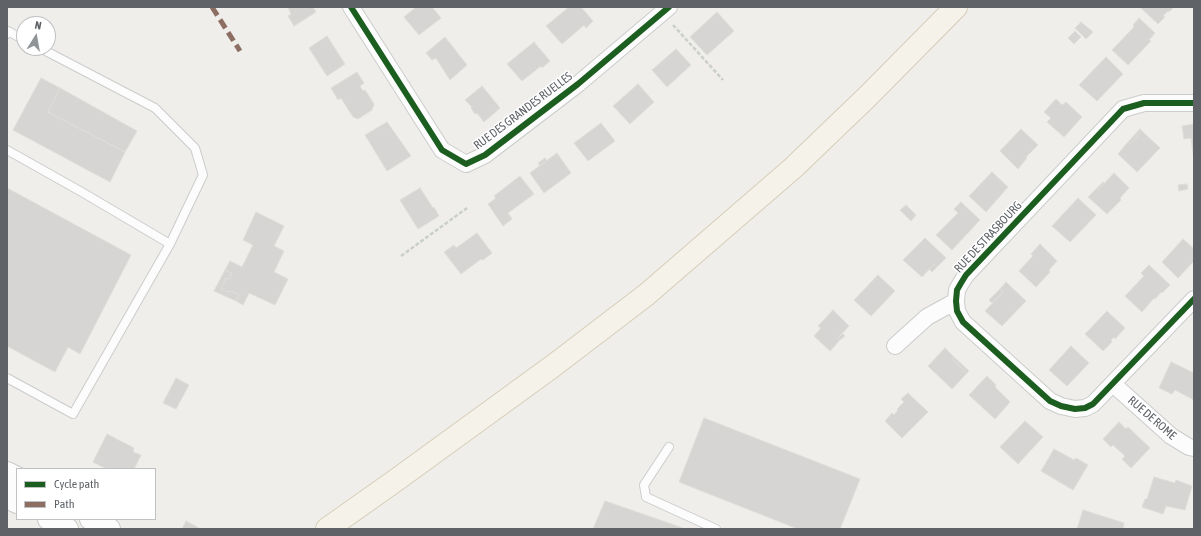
<!DOCTYPE html>
<style>
body{margin:0}
#map{position:relative;width:1201px;height:536px;overflow:hidden;background:#efeeea;font-family:"Asap Condensed",sans-serif}
canvas{display:block}
.frame{position:absolute;inset:0;border:8px solid #5f6368;pointer-events:none}
.legend{position:absolute;left:16px;top:468px;width:140px;height:52px;box-sizing:border-box;background:#fff;border:1px solid #bfc1c3;margin:0;padding:5px 7px;list-style:none;font-size:12px;color:#5f6368}
.legend li{display:flex;align-items:center;gap:8px;height:20px}
.legend b{width:20px;border:1px solid #bfc1c3}
.north{position:absolute;left:16px;top:16px;width:40px;height:40px;box-sizing:border-box;background:#fff;border:1px solid #bfc1c3;border-radius:50%;rotate:11deg;font-size:11px;font-weight:700;line-height:16px;text-align:center;color:#5f6368}
.north::after{content:'';display:block;margin:auto;width:14px;height:18px;background:#919496;clip-path:polygon(50% 0,100% 100%,50% 72%,0 100%)}
</style>
<div id="map">
<canvas width="1201" height="536"></canvas>
<div class="frame"></div>
<ul class="legend">
<li><b style="height:5px;background:#1b5e20"></b>Cycle path</li>
<li><b style="height:5px;background:#8d6e63"></b>Path</li>
</ul>
<div class="north">N</div>
</div>
<script>
const c = document.querySelector('canvas').getContext('2d');
c.lineJoin = 'round';
function fill(path, color) { c.fillStyle = color; c.fill(path, 'evenodd'); }
const toPath = rows => new Path2D(rows.map(r => 'M' + r).join(''));
function trace(path, color, width, dash) { c.strokeStyle = color; c.lineWidth = width; c.lineCap = dash ? 'butt' : 'round'; c.setLineDash(dash || []); c.stroke(path); }
function label(font, color, halo, rows, align = 'center') {
  c.font = font + ' "Asap Condensed",sans-serif'; c.lineWidth = 3; c.setLineDash([]); c.textBaseline = 'middle'; c.strokeStyle = halo; c.fillStyle = color; for (const [text, x, y, turn = 0] of rows) {
    c.save(); c.translate(x, y); c.rotate((+turn || 0) * Math.PI / 180); c.textAlign = isNaN(turn) ? turn : align; if (halo) c.strokeText(text, 0, 0); c.fillText(text, 0, 0); c.restore();
  }
}
const building = toPath([
 [288,7,313,7,316,12,294,26,288,16,291,14,288,7],
 [416,7,432,7,441,18,419,35,404,17,416,7],
 [569,7,581,7,593,21,586,28,584,25,562,44,546,26,569,7],
 [1142,7,1174,7,1169,12,1168,11,1163,16,1165,17,1158,24,1141,8,1142,7],
 [717,12,734,31,707,55,690,37,717,12],
 [1139,18,1155,33,1149,40,1151,41,1128,65,1112,50,1134,27,1133,25,1139,18],
 [1081,22,1093,32,1086,39,1075,28,1081,22],
 [1075,31,1081,37,1074,44,1068,38,1075,31],
 [327,36,345,64,327,76,309,48,327,36],
 [445,37,467,65,450,80,436,58,432,60,426,53,445,37],
 [534,42,550,61,542,68,541,66,522,81,507,64,534,42],
 [676,49,691,65,667,87,652,70,676,49],
 [1106,57,1123,74,1097,101,1079,85,1106,57],
 [357,72,364,83,360,86,363,91,365,90,374,104,372,110,358,119,353,117,341,98,338,100,331,88,357,72],
 [41,78,60,88,48,112,125,152,110,182,13,130,41,78],
 [638,84,654,102,630,124,613,106,638,84],
 [482,86,500,108,484,122,477,113,475,114,471,108,472,107,465,100,482,86],
 [60,88,137,131,125,152,48,112,60,88],
 [1056,99,1062,105,1066,102,1082,117,1064,137,1047,122,1051,118,1044,112,1056,99],
 [387,122,411,156,387,171,365,135,387,122],
 [601,123,615,141,588,161,574,143,601,123],
 [1194,124,1194,160,1191,138,1184,139,1182,126,1194,124],
 [1021,129,1038,145,1026,157,1027,158,1018,169,1000,151,1021,129],
 [1140,129,1142,131,1130,144,1128,142,1140,129],
 [1142,131,1160,148,1137,172,1118,154,1128,142,1130,144,1142,131],
 [557,153,571,173,544,193,530,173,557,153],
 [545,158,547,161,540,166,538,163,545,158],
 [992,172,1008,187,986,212,969,196,992,172],
 [1114,173,1129,188,1120,198,1121,200,1107,214,1088,197,1097,188,1098,190,1114,173],
 [520,176,534,194,508,213,512,219,503,226,488,204,496,198,494,196,520,176],
 [1103,182,1104,183,1098,190,1097,188,1103,182],
 [1187,184,1188,189,1179,191,1178,185,1187,184],
 [7,188,131,255,80,354,68,347,55,372,7,346,7,188],
 [420,188,433,208,434,207,439,216,418,229,400,200,420,188],
 [1078,198,1096,215,1070,242,1052,226,1078,198],
 [961,202,980,220,952,250,936,235,958,213,954,209,961,202],
 [906,205,916,215,911,221,900,210,906,205],
 [256,212,284,226,274,246,284,251,274,272,288,279,275,305,249,293,243,305,236,301,239,295,231,291,228,292,221,289,226,278,229,279,232,273,225,270,230,261,242,267,253,245,243,240,256,212],
 [477,233,492,253,483,260,481,259,461,274,444,252,454,245,456,248,477,233],
 [925,238,946,258,937,267,934,264,922,277,903,260,925,238],
 [1183,239,1194,249,1194,263,1193,262,1178,278,1162,262,1183,239],
 [1040,244,1057,261,1049,270,1050,272,1036,287,1019,271,1033,256,1031,254,1040,244],
 [934,264,937,267,932,272,929,269,934,264],
 [1149,265,1170,285,1162,293,1161,292,1155,299,1154,298,1142,312,1125,296,1144,276,1141,273,1149,265],
 [225,270,232,273,229,279,226,278,221,289,228,292,231,291,239,295,236,301,214,291,225,270],
 [878,275,895,291,871,316,854,300,878,275],
 [1006,282,1026,301,1002,326,985,311,1003,292,1000,289,1006,282],
 [1000,289,1003,292,992,303,989,300,1000,289],
 [833,310,849,326,838,338,840,340,830,351,814,336,821,328,818,326,833,310],
 [1107,311,1125,328,1115,339,1114,337,1111,340,1112,342,1103,351,1085,334,1107,311],
 [842,333,845,336,840,340,838,338,842,333],
 [1071,346,1089,363,1067,386,1049,370,1071,346],
 [945,348,954,357,952,359,967,373,952,389,928,366,945,348],
 [954,357,969,371,967,373,952,359,954,357],
 [1171,362,1194,373,1194,400,1175,390,1172,394,1159,388,1171,362],
 [987,376,996,385,995,387,1010,402,995,419,969,395,987,376],
 [176,378,189,385,176,409,163,403,176,378],
 [908,393,928,412,902,438,885,421,892,413,894,415,898,410,897,409,904,402,901,399,908,393],
 [704,418,860,479,840,529,798,529,679,482,704,418],
 [1025,421,1043,437,1018,464,1000,447,1025,421],
 [1119,422,1126,429,1128,427,1150,448,1131,468,1122,459,1125,456,1113,445,1111,447,1103,439,1119,422],
 [107,434,134,448,133,452,141,455,134,469,107,469,93,462,107,434],
 [1054,449,1074,460,1076,458,1088,465,1073,490,1041,471,1054,449],
 [1154,477,1175,483,1176,480,1192,486,1185,510,1166,506,1163,514,1142,507,1145,499,1147,499,1154,477],
 [605,501,683,528,683,529,593,529,605,501],
 [1083,510,1124,523,1123,529,1077,529,1083,510],
 [186,521,199,528,199,529,182,529,186,521]
]);
const path = toPath([
 [673,25,723,80],
 [401,256,467,208]
]);
const lane = toPath([
 [7,34,8,31,24,40],
 [40,48,155,108,195,148,203,175,170,244],
 [7,150,80,191,170,244,73,414,7,378],
 [669,447,644,485,646,497,716,529]
]);
const street = toPath([
 [351,7,442,150,466,164,485,155,578,84,669,7],
 [1194,103,1144,103,1123,109,966,275,961,283,957,290,956,301,957,311,963,322,1050,401,1061,406,1075,409,1085,408,1093,404,1194,299],
 [895,346,927,317,956,301],
 [1113,384,1171,436,1189,447,1194,448]
]);
const secondary = toPath([
 [7,473,17,478],
 [7,497,17,502],
 [49,519,67,529],
 [91,519,109,529]
]);
const primary = toPath([
 [327,529,399,478,553,366,646,295,793,168,868,96,956,7]
]);
const quiet = toPath([
 [212,7,240,51]
]);
const cycleway = toPath([
 [351,7,442,150,466,164,485,155,578,84,669,7],
 [1194,103,1144,103,1123,109,966,275,961,283,957,290,956,301,957,311,963,322,1050,401,1061,406,1075,409,1085,408,1093,404,1194,299]
]);
const streetNames = [
 ["RUE DES GRANDES RUELLES",523,111,-37],
 ["RUE DE STRASBOURG",988,237,-47],
 ["RUE DE ROME",1152,418,41]
];
fill(building, '#d6d5d3');
trace(building, '#deddd9', 1);
trace(lane, '#cbcccc', 10);
trace(street, '#cbcccc', 18);
trace(secondary, '#cacacb', 24);
trace(primary, '#d7ceb8', 24);
trace(path, '#cacfcc', 2.5, [4, 2]);
trace(lane, '#fdfcfc', 8);
trace(street, '#fdfcfc', 16);
trace(secondary, '#fdfcfc', 22);
trace(primary, '#f4f2e9', 22);
trace(quiet, '#8d6e63', 5, [10, 5]);
trace(cycleway, '#1b5e20', 6);
label('12px', '#5f6368', '#fff', streetNames);
</script>
